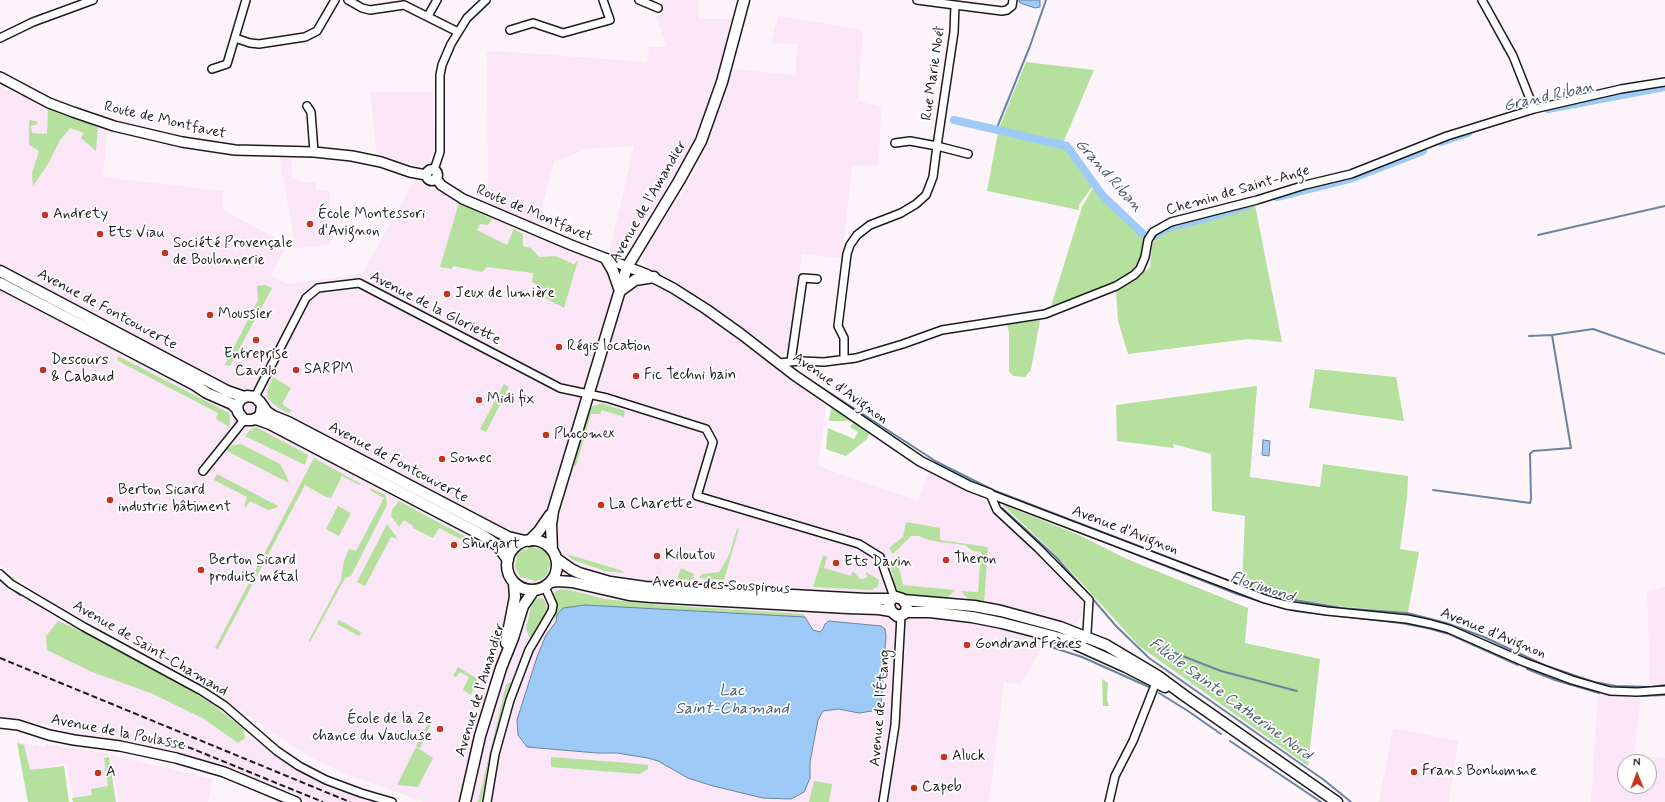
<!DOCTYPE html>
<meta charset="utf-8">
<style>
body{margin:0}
#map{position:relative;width:1665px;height:802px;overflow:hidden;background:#fdf4fb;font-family:Mynerve,sans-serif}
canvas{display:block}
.north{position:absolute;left:1617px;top:754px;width:40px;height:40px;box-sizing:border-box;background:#fff;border:1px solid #a4a4a4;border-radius:50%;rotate:359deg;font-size:11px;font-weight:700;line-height:16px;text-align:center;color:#1c1c1c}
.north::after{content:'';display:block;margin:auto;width:14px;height:18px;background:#c8321e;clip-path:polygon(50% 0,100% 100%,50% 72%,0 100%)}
</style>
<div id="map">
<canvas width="1665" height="802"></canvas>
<div class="north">N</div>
</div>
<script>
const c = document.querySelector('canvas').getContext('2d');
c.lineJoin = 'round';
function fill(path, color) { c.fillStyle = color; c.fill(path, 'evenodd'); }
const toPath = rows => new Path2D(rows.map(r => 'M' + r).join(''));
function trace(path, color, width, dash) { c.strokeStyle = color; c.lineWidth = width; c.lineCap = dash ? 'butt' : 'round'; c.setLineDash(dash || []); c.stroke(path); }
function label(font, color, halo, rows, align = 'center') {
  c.font = font + ' Mynerve,sans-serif'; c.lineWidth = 3.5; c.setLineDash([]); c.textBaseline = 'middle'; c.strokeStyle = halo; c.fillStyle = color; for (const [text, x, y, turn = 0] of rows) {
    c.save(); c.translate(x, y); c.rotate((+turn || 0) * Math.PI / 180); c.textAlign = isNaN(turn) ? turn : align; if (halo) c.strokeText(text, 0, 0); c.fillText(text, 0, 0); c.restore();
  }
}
const built = toPath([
 [663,0,699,0,698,19,732,19,713,95,689,150,629,249,609,253,634,146,587,149,554,162,537,226,482,201,488,200,487,52,496,51,647,62,649,47,667,47,656,17,663,5],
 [778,16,863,30,858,101,881,107,879,165,852,166,842,258,802,254,790,355,778,352,715,308,667,278,647,267,642,261,643,252,697,169,733,69,795,75,798,44,771,43],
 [0,87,108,128,103,177,223,191,223,210,288,244,271,275,287,284,362,274,414,181,419,183,680,297,785,372,826,406,818,466,918,501,929,471,976,496,985,502,1074,588,1082,602,1082,616,1077,622,1043,645,1021,685,1004,682,989,802,424,802,341,772,308,756,203,685,120,638,43,597,0,565],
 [370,92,433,92,434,152,429,161,418,166,377,155],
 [279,157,291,158,292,176,300,182,316,182,316,190,330,191,330,244,296,249],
 [0,581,13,593,118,650,243,731,295,768,316,781,372,802,308,802,199,759,15,718,0,717],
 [1665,587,1665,683,1650,685,1647,591],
 [1598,694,1641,697,1634,755,1665,758,1665,802,1591,802],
 [1625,762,1649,762,1649,786,1625,786],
 [1393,728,1458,741,1449,802,1379,802],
 [17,737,20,742,34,746,35,744,45,747,46,744,109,754,115,791,73,798,67,764,22,772],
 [110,755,213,779,208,802,118,802]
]);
const green = toPath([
 [1026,62,1094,70,1063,143,999,128],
 [48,108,98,127,96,151,81,138,84,133,70,128,60,140,48,164,33,186,32,173,39,151,29,145,29,120,36,121,38,124,31,126,32,133,47,134],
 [998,132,1065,149,1092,187,1079,205,1079,210,987,191],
 [1093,188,1144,239,1140,262,1134,270,1117,280,1087,294,1051,306,1082,207],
 [459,203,492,219,488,225,480,224,477,230,507,245,514,229,523,234,523,246,531,248,539,257,555,256,574,264,578,260,564,308,545,298,548,294,547,290,532,282,533,273,487,267,482,272,454,266,451,269,440,267],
 [1255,205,1282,342,1249,339,1128,354,1118,321,1116,291,1136,280,1150,267,1152,245,1158,235,1173,227],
 [265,285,272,288,230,366,225,365,258,300,257,286],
 [1040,320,1031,370,1025,377,1013,376,1009,371,1009,333,1007,324],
 [118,356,229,413,230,419,229,427,216,419,218,413,122,363,117,360],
 [1315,369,1396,377,1404,421,1309,408],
 [273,377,291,388,282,404,292,411,288,413,280,409,268,399,267,391],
 [504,384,509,387,486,432,480,429],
 [1257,386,1250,477,1320,487,1323,464,1408,476,1407,498,1400,549,1419,552,1408,612,1336,606,1271,594,1242,584,1245,516,1212,511,1211,454,1173,444,1174,448,1117,441,1116,405],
 [601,403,625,411,624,417,602,410,600,414,591,414,576,466,573,466,588,412,593,406],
 [834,407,869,433,867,439,846,456,828,450,826,448,828,428,854,439,858,432,850,427,853,423,847,420,846,421,829,421,831,409],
 [256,427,308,455,305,465,245,436,250,430],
 [241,444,280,464,286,475,289,483,225,450,233,445],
 [314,458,361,484,360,485,342,476,331,498,326,497,305,485,218,649,215,648],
 [217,474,278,506,276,508,268,510,250,501,246,507,244,506,247,497,214,480],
 [370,488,386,495,387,505,351,576,345,578,310,642,309,640,341,580,344,561,349,549,356,551,384,498,371,491],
 [399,501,477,543,476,547,439,528,433,538,413,528,413,526,404,520,399,527,391,516,392,510],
 [1004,505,1079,535,1127,559,1248,608,1245,643,1320,659,1308,766,1139,646,1056,555,1004,506],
 [338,506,351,513,339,536,326,529],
 [906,522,940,528,940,540,988,547,984,603,967,598,961,591,978,592,981,552,973,551,965,545,939,542,926,539,919,536,911,536,893,554,889,548,903,537],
 [387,524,398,539,391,537,365,586,357,582],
 [739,528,724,580,699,578,702,574,719,572,729,555,737,529],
 [532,547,543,550,547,554,550,565,546,576,542,579,534,582,533,580,520,577,515,567,517,555,521,551],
 [566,554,620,570,625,573,605,571,588,565,573,560],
 [823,555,827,557,824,568,851,576,853,571,860,579,867,578,866,572,879,580,878,586,872,590,813,587],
 [893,562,898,564,903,585,955,590,947,598,907,596,900,594,894,584,891,565],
 [681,568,694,574,692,580,677,579],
 [561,589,570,590,604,599,662,605,804,614,805,617,694,611,563,608,554,620,556,606,552,595,556,591],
 [538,598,544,599,548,611,530,639,526,629,532,603],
 [339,620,361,632,359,636,337,624],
 [58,621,100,639,172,679,212,704,243,728,245,738,238,743,204,719,153,694,92,672,47,650,46,636],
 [458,667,477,679,471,695,463,690,469,677,460,672,456,677,453,676],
 [1102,679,1108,683,1107,699,1109,706,1103,706],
 [511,682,513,682,505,702,490,755,481,802,478,802,506,685],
 [429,721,432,722,420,748,416,746],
 [17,743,24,745,30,770,64,766,69,802,28,802],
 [416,747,433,758,418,787,397,785],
 [109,757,116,802,73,802,72,798,92,795,91,789,108,786,104,758],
 [551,757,629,763,648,765,648,769,640,774,551,767],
 [814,781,832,784,829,802,809,802]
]);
const water = toPath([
 [1019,0,1040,0,1040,7,1035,8,1020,3,1019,0],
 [1263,440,1270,441,1269,456,1262,455,1263,440],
 [585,605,805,617,813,630,820,632,823,629,825,624,829,621,881,626,885,629,886,636,881,706,872,711,859,713,838,709,823,711,818,720,810,762,810,778,804,792,791,799,763,798,713,786,688,778,658,761,648,758,617,753,597,753,527,747,518,735,517,720,537,657,546,635,556,622,557,615,563,608,585,605]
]);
const stream = toPath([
 [1499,37,1504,49],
 [996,130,1030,46,1046,0],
 [1538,235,1665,206],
 [1529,336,1552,335,1593,329,1665,354],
 [796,371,937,462,993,490,1258,592,1278,597,1341,608,1407,613,1446,623,1484,637,1544,665,1594,682,1616,686,1651,687,1665,685],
 [1433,490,1530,503,1531,499,1530,454,1533,451,1571,448,1552,335],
 [1002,508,1056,557,1089,595],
 [1026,511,1237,594,1259,601,1296,611,1401,623,1427,628,1449,634,1518,665],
 [0,580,20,595],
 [1092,598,1116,626,1149,658,1324,780,1351,802],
 [1051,647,1082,657,1149,687],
 [1162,648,1221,671,1297,691],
 [1527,669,1555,680,1599,693],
 [1159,693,1188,711,1221,734],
 [1641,696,1665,695],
 [1230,741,1321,802]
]);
const canal = toPath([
 [1548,109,1665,87],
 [954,120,1067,146,1103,196,1143,234],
 [1441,142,1468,133],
 [1277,197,1353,178,1423,151],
 [1154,236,1163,230,1177,225,1210,217,1247,206]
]);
const minor = toPath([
 [348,0,362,8,370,10,404,5,458,32],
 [639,0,658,8],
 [917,0,955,5,954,32,937,146,968,154],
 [1482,0,1513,56,1534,109],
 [955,5,1002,11,1007,10,1012,6,1013,0],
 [428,16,437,0],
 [510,30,533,23,563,33,610,20,603,0],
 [0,38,33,22,93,0],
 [235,38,250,43,259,44,305,37,317,31,335,0],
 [212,69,227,64,246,0],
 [307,106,311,112,314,152],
 [434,170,440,152,440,75,442,65,451,44,467,18,486,0],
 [844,359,844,338,838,326,847,254,850,245,857,235,870,225,901,213,916,204,926,195,933,177,937,146,910,141,895,143],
 [791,361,803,278,817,279],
 [778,363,801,361,824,362,856,358,903,344,942,330,1045,314,1116,286,1134,275,1140,269,1145,257,1148,240,1153,232,1171,222,1257,200,1305,185,1351,174,1447,136,1534,109,1621,89,1665,82],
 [255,397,306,298,318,288,359,283,560,388,607,398,706,429,713,442,697,496,859,544,880,557,894,597],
 [203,471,244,420],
 [990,494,1265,599,1286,605,1327,611,1407,619,1431,624,1449,629,1524,662,1572,680,1610,691,1637,692,1665,690],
 [990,494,997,510,1038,548,1089,600,1087,632,1083,641],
 [0,574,11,584,84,627,202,691,225,706,277,751,299,766,326,780,361,793,392,802],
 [487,802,495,754,510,700,529,650,552,611,553,605,545,587],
 [883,802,895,725,901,616],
 [1109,802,1115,776,1133,741,1157,680]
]);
const tertiary = toPath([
 [0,77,49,103,73,112,114,126,182,142,235,150,314,152,352,156,381,162,410,172,426,175],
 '426.5 175a5.5 5.5 0 1 1 11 0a5.5 5.5 0 1 1-11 0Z',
 [436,178,441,185,463,199,571,245,646,274,673,288,706,309,741,334,794,375,920,461,969,486,990,494],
 [0,723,18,725,49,735,74,740,120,746,176,758,224,772,296,802]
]);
const secondary = toPath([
 [606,259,613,271,620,291,635,280,654,277],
 [0,271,227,391,244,397],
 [0,283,195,385,207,393,232,404,237,409],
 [262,405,261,413,259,417,252,420,244,420,238,412,237,405,241,399,247,396,255,397,260,402,267,412,273,416,288,422,508,537,525,541],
 [256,419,270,424,482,535,497,545,508,560],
 '507 565a25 25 0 1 1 50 0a25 25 0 1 1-50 0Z',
 [529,541,539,531,550,515],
 [552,550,551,525,553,511,627,267,679,181,701,141,722,82,744,0],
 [557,559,571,569,579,573,610,582,645,587,866,599,891,599,896,597,902,599,906,604,907,609,904,614,897,616,891,611,889,605,891,599],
 [551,582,557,581,572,582,629,595,652,597,848,608,879,609,891,611],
 [903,600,974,606,1001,611,1060,627,1106,645,1158,676,1185,696,1337,802],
 [906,612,930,612,972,617,1002,623,1052,636,1066,640,1126,667,1165,687],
 [506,643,515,597,514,583],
 [465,802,480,736,501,668,513,638,523,606,534,590]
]);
const rail = toPath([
 [0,658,350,802],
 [171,741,193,749,323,802]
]);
const markers = [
 [45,215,4,"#c8321e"],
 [310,224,4,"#c8321e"],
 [100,234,4,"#c8321e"],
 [165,253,4,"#c8321e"],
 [447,294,4,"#c8321e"],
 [210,315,4,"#c8321e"],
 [256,340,4,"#c8321e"],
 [559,347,4,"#c8321e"],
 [43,370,4,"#c8321e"],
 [296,370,4,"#c8321e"],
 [636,376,4,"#c8321e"],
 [479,400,4,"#c8321e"],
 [546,435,4,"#c8321e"],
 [442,459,4,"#c8321e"],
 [110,500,4,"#c8321e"],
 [601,505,4,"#c8321e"],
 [454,545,4,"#c8321e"],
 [657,556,4,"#c8321e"],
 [946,560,4,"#c8321e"],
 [836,563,4,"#c8321e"],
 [201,570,4,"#c8321e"],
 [967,645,4,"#c8321e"],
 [440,729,4,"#c8321e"],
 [944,757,4,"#c8321e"],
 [1414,772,4,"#c8321e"],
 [98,773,4,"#c8321e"],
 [914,788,4,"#c8321e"]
];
const streetNames = [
 ["Rue Marie Noël",934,74,-82],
 ["Route de Montfavet",165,121,13],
 ["Chemin de Saint-Ange",1238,191,-16],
 ["Avenue de l'Amandier",649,202,-60],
 ["Route de Montfavet",534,214,23],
 ["Avenue de la Gloriette",435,309,27],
 ["Avenue de Fontcouverte",107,310,28],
 ["Avenue d'Avignon",840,389,35],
 ["Avenue de Fontcouverte",398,463,28],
 ["Avenue d'Avignon",1125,531,21],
 ["Avenue des Souspirous",721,586,3],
 ["Avenue d'Avignon",1493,634,22],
 ["Avenue de Saint-Chamand",150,649,30],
 ["Avenue de l'Amandier",481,690,-73],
 ["Avenue de l'Étang",881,708,-85],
 ["Avenue de la Poulasse",118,733,11]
];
const poiNames = [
 ["Andrety",53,215],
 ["École Montessori",318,215],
 ["d'Avignon",318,232],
 ["Ets Viau",108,234],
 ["Société Provençale",173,244],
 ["de Boulonnerie",173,261],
 ["Jeux de lumière",455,294],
 ["Moussier",218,315],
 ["Régis location",567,347],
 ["Entreprise",256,355,"center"],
 ["Cavalo",256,372,"center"],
 ["Descours",51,361],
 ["& Cabaud",51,378],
 ["SARPM",304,370],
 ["Fic Techni bain",644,376],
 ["Midi fix",487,400],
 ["Phocomex",554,435],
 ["Somec",450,459],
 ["Berton Sicard",118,491],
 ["industrie bâtiment",118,508],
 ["La Charette",609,505],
 ["Shurgart",462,545],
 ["Kiloutou",665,556],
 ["Theron",954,560],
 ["Berton Sicard",209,561],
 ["produits métal",209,578],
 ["Ets Davin",844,563],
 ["Gondrand Frères",975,645],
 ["École de la 2e",432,720,"right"],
 ["chance du Vaucluse",432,737,"right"],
 ["Aluck",952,757],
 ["Frans Bonhomme",1422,772],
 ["A",106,773],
 ["Capeb",922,788]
];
const waterNames = [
 ["Grand Riban",1549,97,-13],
 ["Grand Riban",1108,176,48],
 ["Florimond",1262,588,18],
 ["Lac",732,692],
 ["Saint-Chamand",732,710],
 ["Filiole Sainte Catherine Nord",1230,700,36]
];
fill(built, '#fae6f7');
fill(green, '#b5e09d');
fill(water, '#9ecaf8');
trace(water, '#6a84a0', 1);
trace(stream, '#6a84a0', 2);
trace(canal, '#9ecaf8', 8);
trace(minor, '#1c1c1c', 10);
trace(tertiary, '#1c1c1c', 12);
trace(secondary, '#1c1c1c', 13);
trace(minor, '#fff', 7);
trace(tertiary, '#fff', 9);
trace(secondary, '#fff', 10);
trace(rail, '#1c1c1c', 2, [6, 3]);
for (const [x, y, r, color] of markers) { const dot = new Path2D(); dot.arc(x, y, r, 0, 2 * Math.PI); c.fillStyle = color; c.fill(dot); trace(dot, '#fff', 1.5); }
label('15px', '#1c1c1c', '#fff', streetNames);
label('15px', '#1c1c1c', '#fff', poiNames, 'left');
label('italic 16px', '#4a5969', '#fff', waterNames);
</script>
